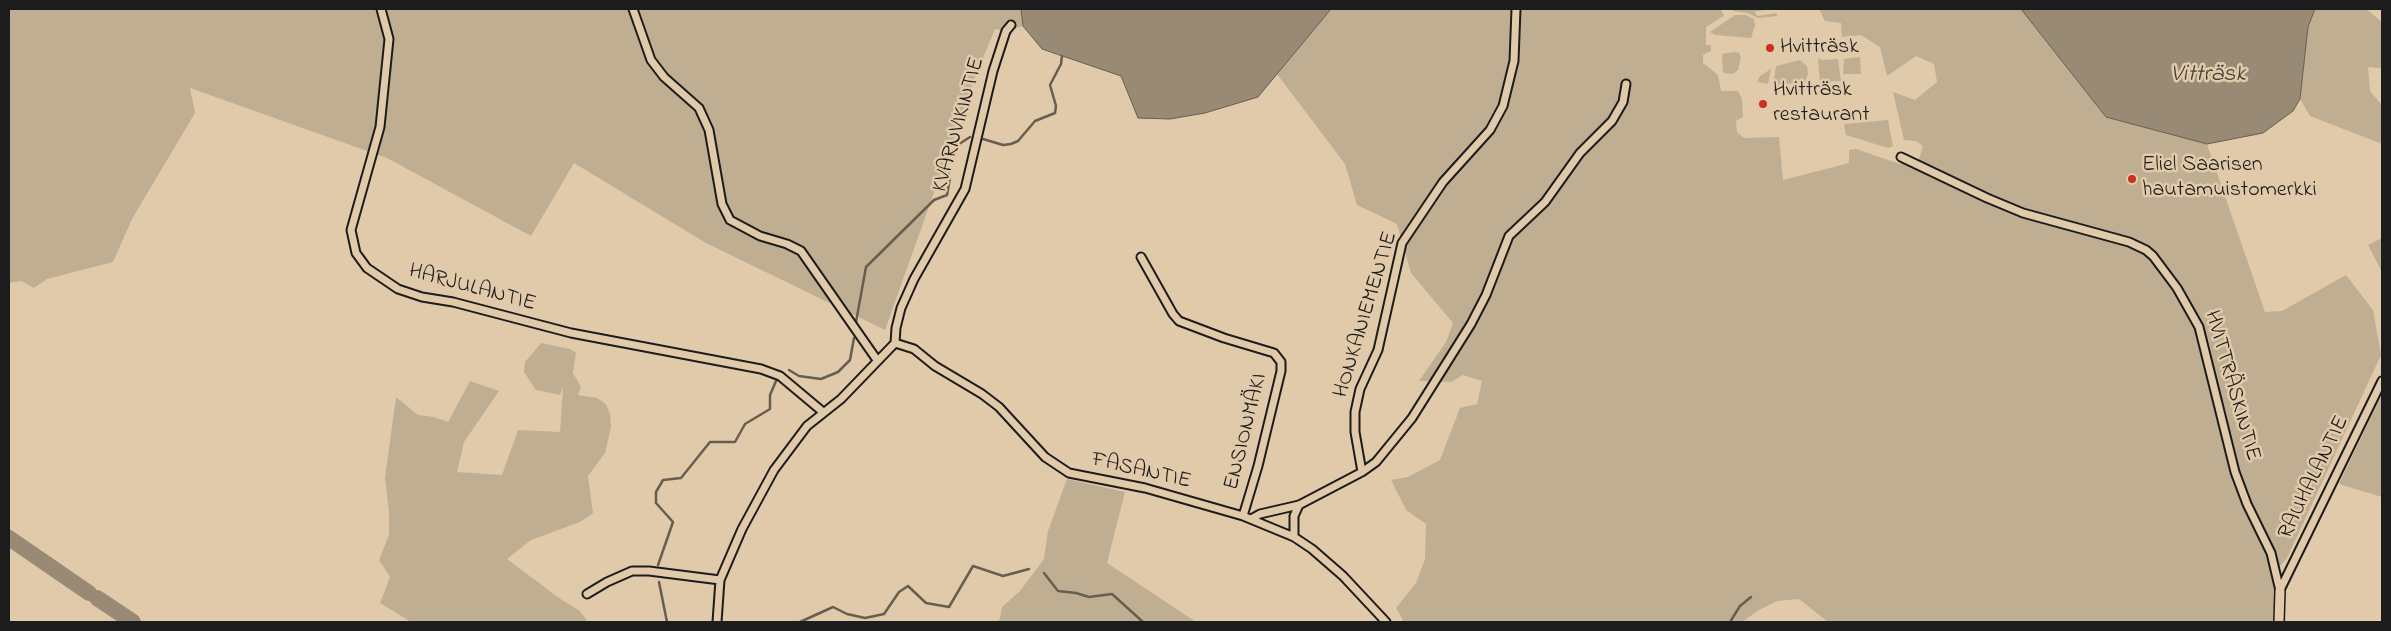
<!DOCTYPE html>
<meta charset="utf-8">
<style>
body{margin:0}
#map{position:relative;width:2391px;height:631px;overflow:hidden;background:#e1caaa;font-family:"Indie Flower",sans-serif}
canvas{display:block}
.frame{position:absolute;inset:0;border:10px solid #1c1c1c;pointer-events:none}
</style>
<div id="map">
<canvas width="2391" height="631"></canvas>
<div class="frame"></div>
</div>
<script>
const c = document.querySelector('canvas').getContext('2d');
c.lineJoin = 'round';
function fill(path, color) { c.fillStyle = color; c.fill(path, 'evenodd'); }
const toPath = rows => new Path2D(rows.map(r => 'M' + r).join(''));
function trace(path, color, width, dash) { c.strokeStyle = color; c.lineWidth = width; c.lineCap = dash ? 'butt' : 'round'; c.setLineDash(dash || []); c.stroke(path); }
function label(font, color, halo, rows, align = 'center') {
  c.font = font + ' "Indie Flower",sans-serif'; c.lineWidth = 5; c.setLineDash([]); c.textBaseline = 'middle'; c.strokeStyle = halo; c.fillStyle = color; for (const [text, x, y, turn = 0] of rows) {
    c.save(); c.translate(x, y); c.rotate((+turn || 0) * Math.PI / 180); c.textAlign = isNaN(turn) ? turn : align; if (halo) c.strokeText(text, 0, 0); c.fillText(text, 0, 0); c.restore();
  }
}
const green = toPath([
 [9,9,1021,9,1023,26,1006,31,995,29,977,72,885,330,706,243,574,163,531,236,387,158,190,88,195,113,132,219,113,262,47,279,34,288,21,281,9,283],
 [1331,9,1721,9,1724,16,1706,27,1706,45,1711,45,1711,51,1703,55,1703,63,1718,75,1721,91,1738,91,1742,99,1743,117,1736,121,1737,132,1744,138,1779,137,1783,180,1849,163,1849,150,1856,149,1900,164,1919,159,1923,146,1916,141,1904,140,1893,92,1915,100,1937,82,1934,64,1916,56,1887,76,1880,47,1861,35,1842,37,1841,23,1825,21,1819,9,2021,9,2106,117,2207,144,2265,312,2282,311,2346,275,2373,310,2381,355,2287,558,2271,576,2274,591,2274,622,1828,622,1799,599,1777,601,1759,610,1742,622,1404,622,1396,608,1416,583,1425,559,1426,524,1406,510,1391,480,1408,477,1440,460,1460,408,1477,404,1482,381,1463,375,1451,382,1419,381,1446,342,1453,323,1411,273,1397,224,1357,205,1345,164,1277,74],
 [1731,9,1770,9,1754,12,1758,16,1777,13,1777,16,1758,18,1748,13,1733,11],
 [2315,9,2366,9,2382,22,2382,68,2368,67,2370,91,2382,105,2382,144,2310,116,2300,99,2308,27],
 [1735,15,1746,15,1754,19,1755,25,1751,38,1715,35,1710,32],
 [1734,52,1739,53,1741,57,1738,70,1733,74,1724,73,1723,72,1722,54],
 [1860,57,1861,74,1843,74,1844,59],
 [1818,58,1822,60,1838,59,1841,81,1820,82],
 [1800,60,1807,66,1808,74,1805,82,1773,85,1776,66],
 [1771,69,1768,84,1757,82,1760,76],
 [1888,120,1893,146,1888,148,1846,135,1844,124],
 [2382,238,2382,272,2368,245],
 [541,343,570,349,576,353,573,373,581,387,578,395,597,398,606,404,610,414,611,427,605,453,588,476,593,513,580,522,531,540,507,559,559,598,580,611,588,622,411,622,380,603,390,577,379,560,389,535,389,512,385,478,396,397,418,415,434,417,448,422,470,381,499,391,464,442,457,472,502,475,518,430,560,432,563,387,560,395,536,390,524,372,525,362],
 [2382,394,2382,497,2339,484],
 [1067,479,1125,492,1107,563,1196,622,999,622,1002,607,1020,591,1044,559,1048,531]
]);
const water = toPath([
 [1021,9,1331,9,1258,97,1205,113,1170,119,1138,118,1121,76,1042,49,1023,26,1021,9],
 [2021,9,2315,9,2308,27,2300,99,2293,111,2263,133,2207,144,2106,117,2021,9]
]);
const stream = toPath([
 [983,139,1003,145,1011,144,1018,141,1035,121,1055,113,1056,106,1050,85,1061,64,1062,56],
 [856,322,866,267,934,200,947,195,950,178,946,166,948,157,959,144,970,137],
 [789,370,799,376,821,379,838,372,850,360,854,338],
 [658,565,673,522,656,503,656,492,663,480,681,478,710,442,735,442,745,424,770,409,770,395,776,381],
 [1044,573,1058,591,1076,593,1089,597,1112,594,1143,622],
 [659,582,667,622],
 [800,622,833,607,847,614,865,618,884,614,899,592,908,586,926,603,949,607,973,566,1003,576,1029,569],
 [1730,622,1740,606,1751,597]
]);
const river = toPath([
 [9,538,89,593],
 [97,598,133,622]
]);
const minor = toPath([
 [381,9,389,39,380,127,351,230,356,253,367,268,398,289,422,297,453,302,571,333,761,369,780,376,823,412],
 [633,9,651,60,664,77,699,108,709,130,722,204,730,220,760,236,787,244,801,251,877,360],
 [1901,157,1987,198,2023,213,2129,242,2146,250,2153,256,2177,288,2199,327,2235,472,2247,504,2271,553,2280,591],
 [1141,257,1173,314,1179,321,1224,338,1274,353,1281,362,1281,371,1258,466,1243,516],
 [895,343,914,349,935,366,982,394,999,407,1045,457,1069,473,1145,488,1243,516,1294,537,1312,549,1343,576,1386,622],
 [895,343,896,328,901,308,914,279,965,189,993,71,1006,31,1011,25],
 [1362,472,1376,462,1412,418,1471,324,1486,295,1509,236,1545,202,1580,153,1612,121,1623,102,1626,84],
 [1251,519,1260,514,1299,505,1362,472,1355,432,1355,412,1360,389,1378,350,1402,243,1443,182,1490,130,1503,106,1514,61,1516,9],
 [1294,537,1294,516,1299,505],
 [2280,590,2382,381],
 [587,594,607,582,632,571,649,571,720,580],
 [717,622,720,580,742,529,774,470,807,426,841,399,895,343]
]);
const tertiary = toPath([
 [2279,622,2280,591]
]);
const markers = [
 [1770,48,5,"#c8321e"],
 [1763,104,5,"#c8321e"],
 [2132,179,5,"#c8321e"]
];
const poiNames = [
 ["Hvitträsk",1780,48],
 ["Hvitträsk",1773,91],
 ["restaurant",1773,116],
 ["Eliel Saarisen",2142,166],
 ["hautamuistomerkki",2142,191]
];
const streetNames = [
 ["KVARNVIKINTIE",960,125,-74],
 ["HARJULANTIE",472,289,15],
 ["HONKANIEMENTIE",1367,315,-73],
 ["HVITTRÄSKINTIE",2231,386,74],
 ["ENSIONMÄKI",1247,432,-76],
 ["FASANTIE",1141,472,13],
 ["RAUHALANTIE",2315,478,-64]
];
const waterNames = [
 ["Vitträsk",2208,76]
];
fill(green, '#c0ae92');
fill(water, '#988a75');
trace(water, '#665e51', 1);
trace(stream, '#665e51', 2.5);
trace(river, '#988a75', 16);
trace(minor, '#1c1c1c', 11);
trace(tertiary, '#1c1c1c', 12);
trace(minor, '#e1caaa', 7);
trace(tertiary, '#e1caaa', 9);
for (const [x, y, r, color] of markers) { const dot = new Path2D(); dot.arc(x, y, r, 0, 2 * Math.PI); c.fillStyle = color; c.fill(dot); trace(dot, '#e1caaa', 2); }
label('22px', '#1c1c1c', '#e1caaa', poiNames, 'left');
label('22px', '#1c1c1c', '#e1caaa', streetNames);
label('italic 24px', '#413d37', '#e1caaa', waterNames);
</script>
